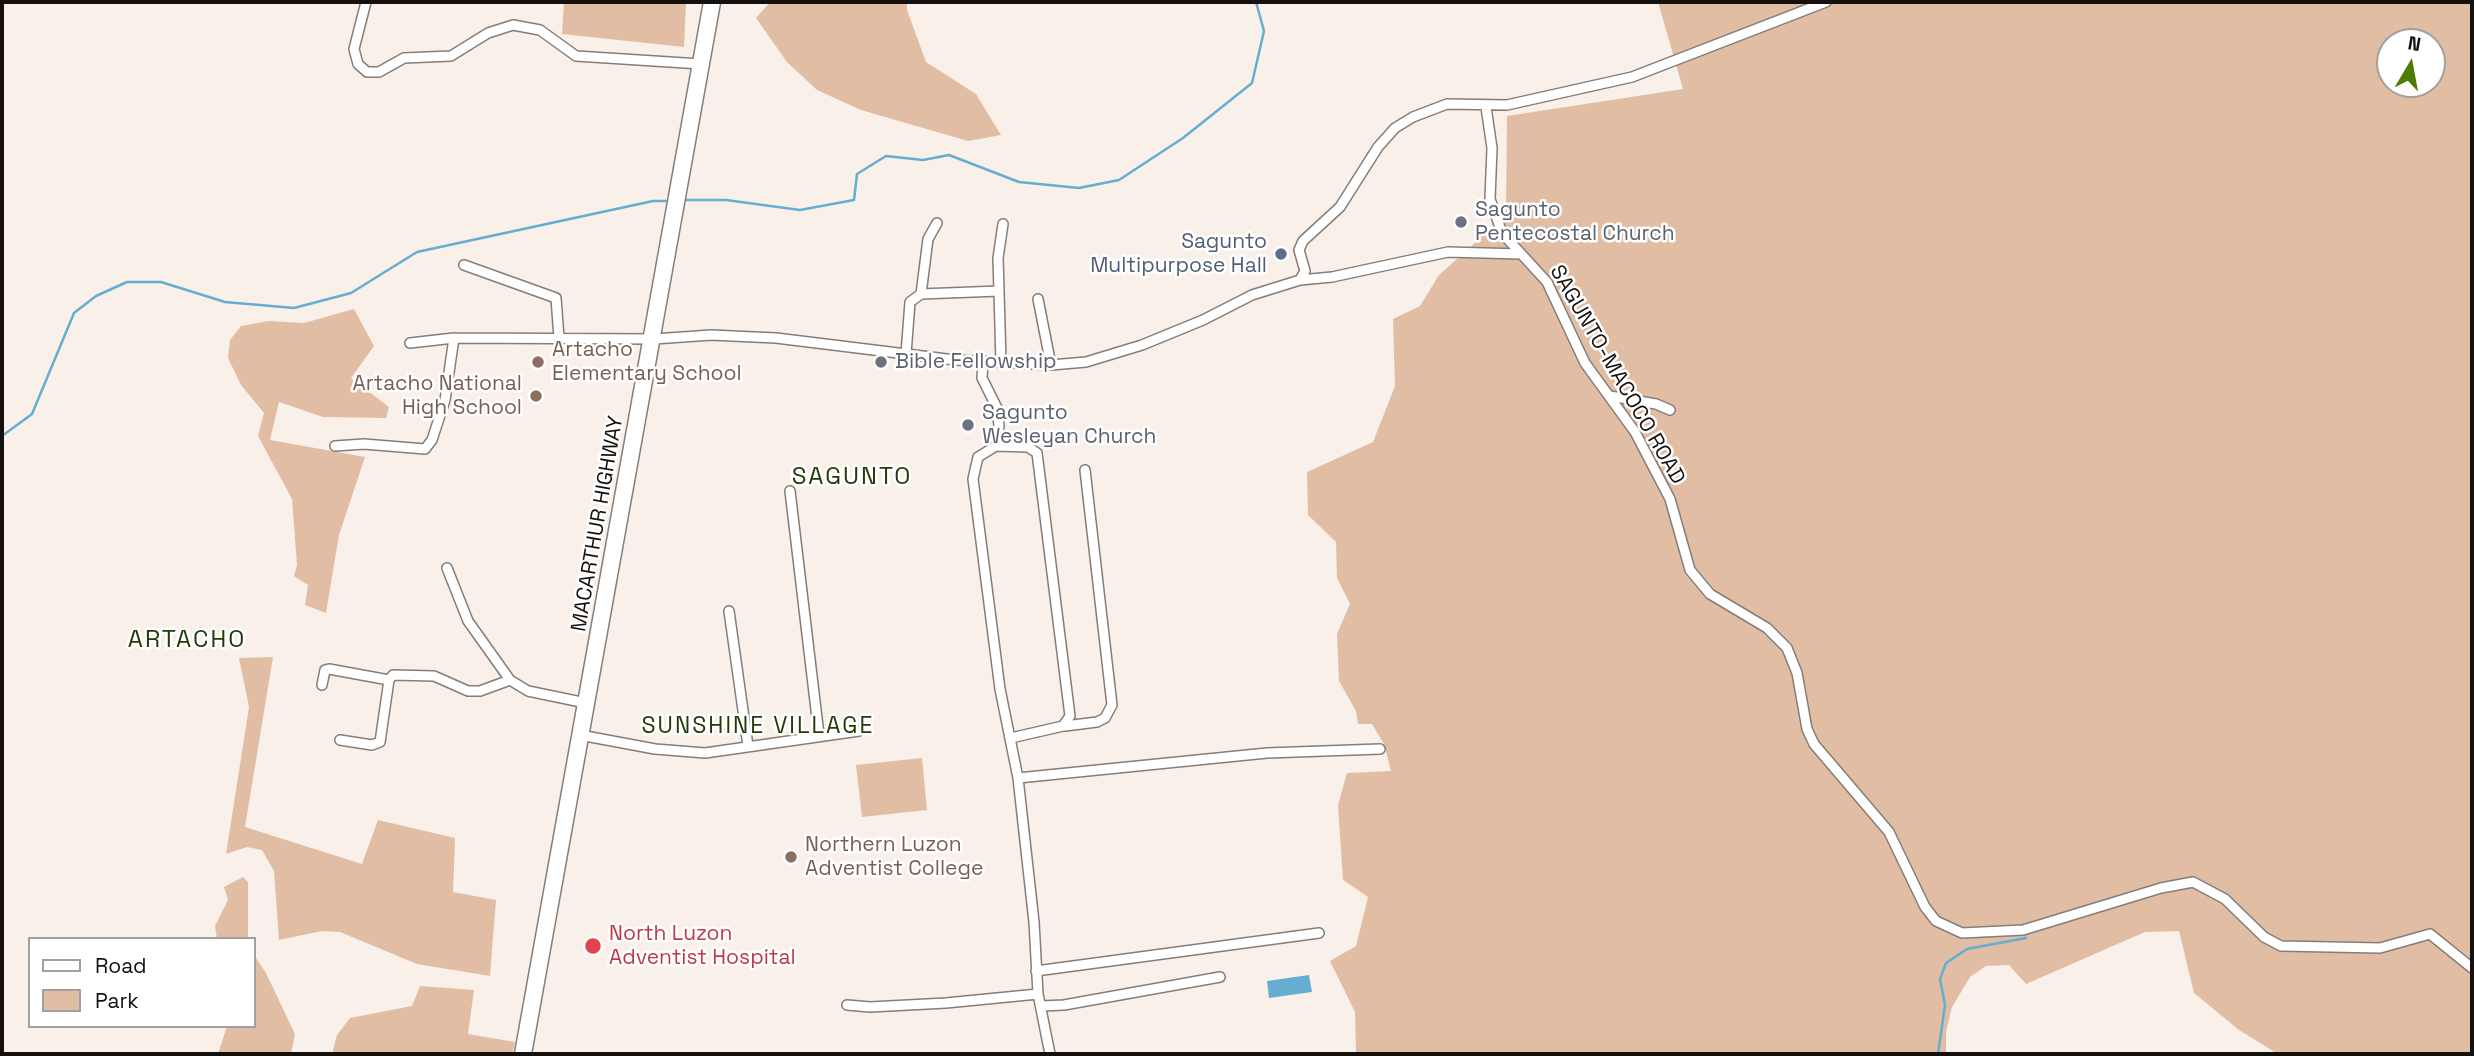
<!DOCTYPE html>
<style>
body{margin:0}
#map{position:relative;width:2474px;height:1056px;overflow:hidden;background:#f9f0ea;font-family:"Space Grotesk",sans-serif}
canvas{display:block}
.frame{position:absolute;inset:0;border:4px solid #13100e;pointer-events:none}
.legend{position:absolute;left:28px;top:937px;width:228px;height:91px;box-sizing:border-box;background:#fff;border:2px solid #a19f9f;margin:0;padding:9px 12px;list-style:none;font-size:21px;color:#13100e}
.legend li{display:flex;align-items:center;gap:14px;height:35px}
.legend b{width:35px;border:2px solid #a19f9f}
.north{position:absolute;left:2376px;top:28px;width:70px;height:70px;box-sizing:border-box;background:#fff;border:2px solid #a19f9f;border-radius:50%;rotate:10deg;font-size:19px;font-weight:700;line-height:28px;text-align:center;color:#13100e}
.north::after{content:'';display:block;margin:auto;width:24px;height:32px;background:#4e7c02;clip-path:polygon(50% 0,100% 100%,50% 72%,0 100%)}
</style>
<div id="map">
<canvas width="2474" height="1056"></canvas>
<div class="frame"></div>
<ul class="legend">
<li><b style="height:9px;background:#fff"></b>Road</li>
<li><b style="height:19px;background:#e1bda4"></b>Park</li>
</ul>
<div class="north">N</div>
</div>
<script>
const c = document.querySelector('canvas').getContext('2d');
c.lineJoin = 'round';
function fill(path, color) { c.fillStyle = color; c.fill(path, 'evenodd'); }
const toPath = rows => new Path2D(rows.map(r => 'M' + r).join(''));
function trace(path, color, width, dash) { c.strokeStyle = color; c.lineWidth = width; c.lineCap = dash ? 'butt' : 'round'; c.setLineDash(dash || []); c.stroke(path); }
function label(font, color, halo, rows, align = 'center') {
  c.font = font + ' "Space Grotesk",sans-serif'; c.lineWidth = 5; c.setLineDash([]); c.textBaseline = 'middle'; c.strokeStyle = halo; c.fillStyle = color; for (const [text, x, y, turn = 0] of rows) {
    c.save(); c.translate(x, y); c.rotate((+turn || 0) * Math.PI / 180); c.textAlign = isNaN(turn) ? turn : align; if (halo) c.strokeText(text, 0, 0); c.fillText(text, 0, 0); c.restore();
  }
}
const green = toPath([
 [564,2,686,2,684,47,562,34],
 [770,2,907,2,907,10,926,62,976,94,1001,135,968,141,861,110,817,90,787,62,756,18],
 [1658,2,2472,2,2472,1054,2278,1054,2239,1030,2194,993,2179,931,2145,932,2026,984,2009,965,1986,966,1970,977,1952,1007,1946,1032,1946,1054,1356,1054,1355,1012,1330,961,1356,946,1368,897,1343,880,1338,805,1347,773,1391,771,1384,744,1372,724,1358,724,1356,711,1339,681,1337,634,1350,604,1337,578,1336,542,1308,515,1307,472,1373,442,1395,386,1393,319,1420,306,1439,275,1506,215,1507,116,1683,89],
 [2390,42,2432,42,2432,84,2390,84],
 [354,309,374,346,351,378,389,407,386,418,323,417,279,402,270,440,365,457,339,535,326,613,305,605,308,585,294,576,297,565,292,499,258,436,264,413,241,385,228,358,230,340,241,326,269,321,304,323],
 [273,657,245,827,362,864,378,820,455,838,453,892,496,900,490,976,417,964,340,932,322,931,279,940,274,871,262,850,247,847,226,854,249,707,239,658],
 [922,758,927,810,862,817,856,765],
 [243,877,248,882,248,939,217,939,215,926,228,900,224,887],
 [254,955,266,973,295,1034,291,1054,218,1054,227,1026,254,1026],
 [420,986,474,990,468,1034,515,1042,512,1054,332,1054,337,1035,350,1018,412,1006]
]);
const water = toPath([
 [1309,975,1312,992,1269,998,1267,981]
]);
const stream = toPath([
 [684,200,726,200,800,210,854,200,857,174,886,156,923,160,949,155,1019,182,1079,188,1119,180,1183,138,1252,83,1264,31,1256,2],
 [2,436,32,414,74,313,96,296,127,282,161,282,225,302,294,308,351,293,417,252,653,201,670,201],
 [1938,1054,1945,1005,1940,979,1946,963,1967,949,2026,938]
]);
const street = toPath([
 [366,2,354,49,358,64,367,72,379,72,404,58,451,56,488,33,513,25,540,30,576,56,701,64],
 [1486,107,1492,148,1490,199,1502,233,1547,282,1585,363,1635,432,1670,499,1690,570,1710,594,1767,628,1787,648,1797,673,1807,729,1814,744,1889,832,1925,907,1936,921,1962,933,2023,930,2161,888,2193,882,2225,899,2264,937,2281,946,2380,948,2430,934,2472,968],
 [464,265,556,298,559,338],
 [1300,280,1332,277,1448,252,1521,254],
 [999,291,1001,363],
 [921,294,999,291,998,258,1003,224],
 [1038,299,1051,365],
 [410,343,454,338,654,339,711,335,776,338,955,360,1051,365,1086,362,1142,345,1203,320,1252,295,1300,280,1305,271,1299,250,1303,241,1340,207,1378,147,1395,128,1413,117,1447,104,1507,105,1632,77,1826,2],
 [906,354,910,302,921,294,928,239,937,223],
 [983,362,982,378,997,408,999,426,996,446,978,457,973,479,1000,689,1018,778,1034,922,1038,994,1050,1054],
 [1610,396,1656,404,1670,410],
 [335,446,364,444,425,449,432,440,445,400,454,338],
 [996,446,1028,447,1037,453,1070,716,1063,726,1011,738],
 [790,491,819,735],
 [447,568,468,621,510,680,528,691,586,703],
 [729,611,748,746],
 [322,685,325,670,329,669,389,680],
 [1065,726,1097,722,1105,718,1112,705,1085,470],
 [580,735,655,749,705,753,859,731],
 [340,740,372,745,380,742,389,680,393,675,434,676,468,691,480,691,510,680],
 [1018,778,1267,753,1380,749],
 [1036,971,1319,933],
 [847,1005,870,1007,946,1003,1038,994],
 [1041,1006,1064,1005,1220,977]
]);
const highway = toPath([
 [523,1054,712,2]
]);
const markers = [
 [1461,222,7,"#6b7280"],
 [1281,254,7,"#5c6f8a"],
 [538,362,7,"#8d6e63"],
 [881,362,7,"#6b7280"],
 [536,396,7,"#8d6e63"],
 [968,425,7,"#6b7280"],
 [791,857,7,"#8d6e63"],
 [593,946,9,"#e0444e"]
];
const worshipNames = [
 ["Sagunto",1475,210],
 ["Pentecostal Church",1475,234],
 ["Bible Fellowship",895,362],
 ["Sagunto",982,413],
 ["Wesleyan Church",982,437]
];
const serviceNames = [
 ["Sagunto",1267,242],
 ["Multipurpose Hall",1267,266]
];
const educationNames = [
 ["Artacho",552,350],
 ["Elementary School",552,374],
 ["Artacho National",522,384,"right"],
 ["High School",522,408,"right"],
 ["Northern Luzon",805,845],
 ["Adventist College",805,869]
];
const streetNames = [
 ["SAGUNTO-MACOCO ROAD",1617,375,60],
 ["MACARTHUR HIGHWAY",598,524,-80]
];
const healthNames = [
 ["North Luzon",609,934],
 ["Adventist Hospital",609,958]
];
const neighbourhoodNames = [
 ["SUNSHINE VILLAGE",758,727]
];
const quarterNames = [
 ["SAGUNTO",852,477],
 ["ARTACHO",187,640]
];
fill(green, '#e1bda4');
fill(water, '#65add1');
trace(stream, '#65add1', 2.5);
trace(street, '#857d77', 12);
trace(highway, '#857d77', 19);
trace(street, '#fff', 9);
trace(highway, '#fff', 16);
for (const [x, y, r, color] of markers) { const dot = new Path2D(); dot.arc(x, y, r, 0, 2 * Math.PI); c.fillStyle = color; c.fill(dot); trace(dot, '#fff', 2.5); }
label('21px', '#5b616d', '#fff', worshipNames, 'left');
label('21px', '#4e5e75', '#fff', serviceNames, 'right');
label('21px', '#785e54', '#fff', educationNames, 'left');
label('21px', '#13100e', '#fff', streetNames);
label('21px', '#be3a42', '#fff', healthNames, 'left');
c.letterSpacing = '2px';
label('23px', '#243b07', '#fff', neighbourhoodNames);
c.letterSpacing = '0px';
c.letterSpacing = '2px';
label('24px', '#243b07', '#fff', quarterNames);
c.letterSpacing = '0px';
</script>
